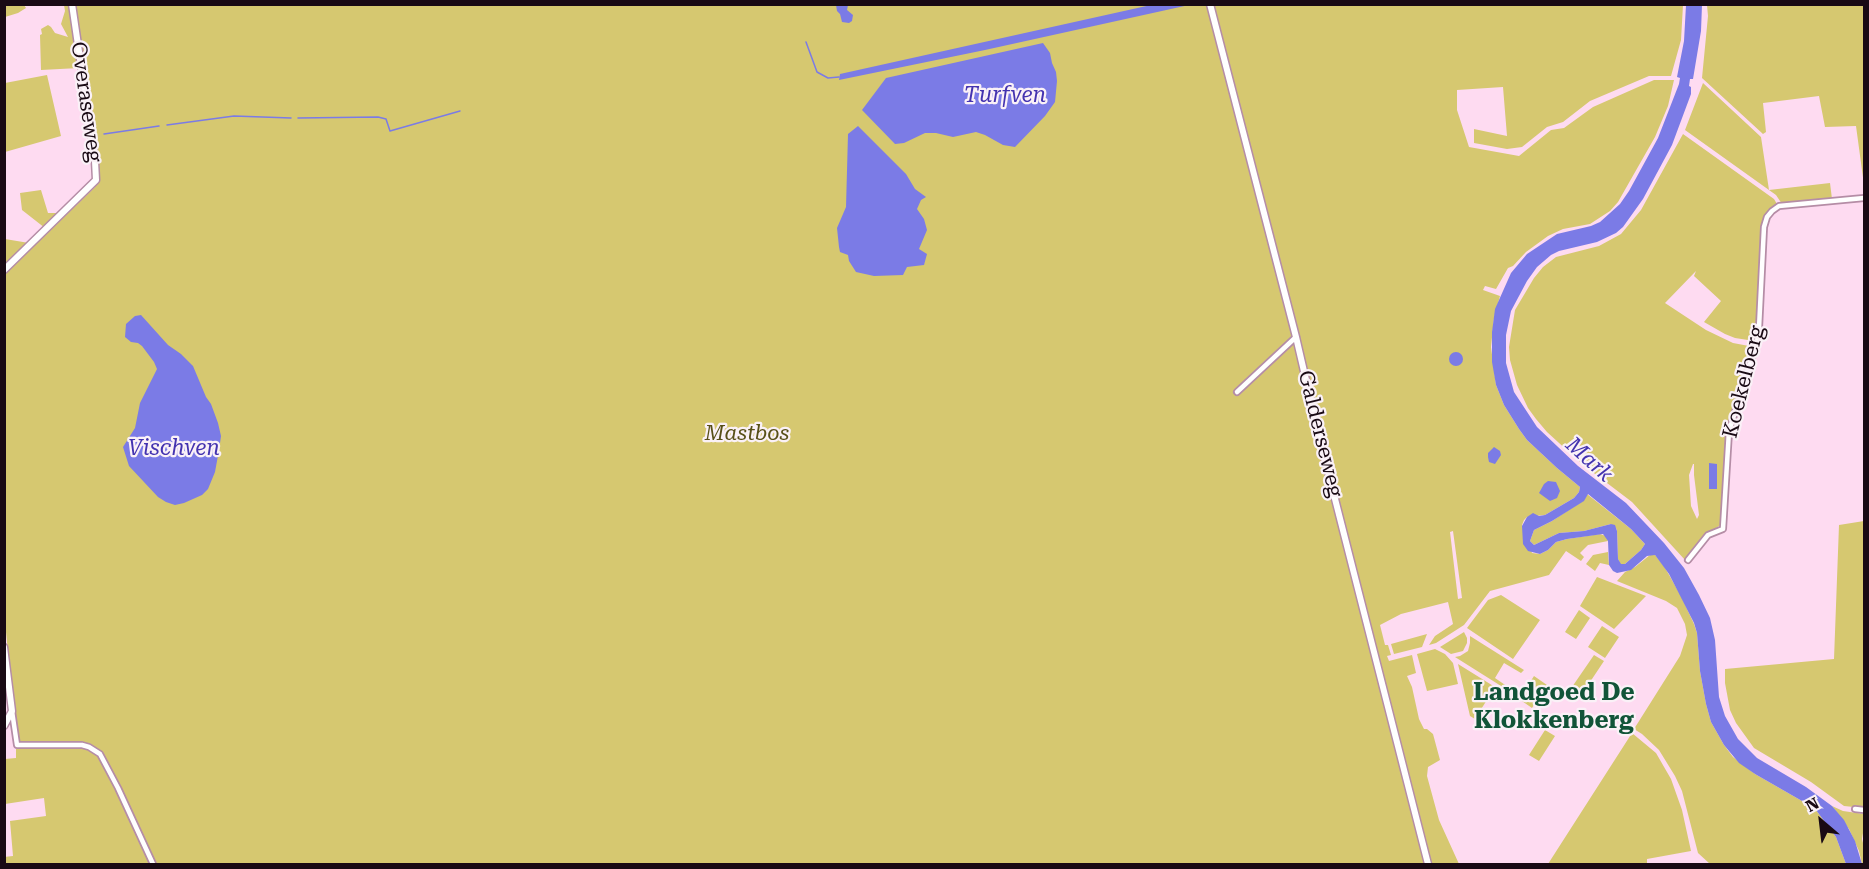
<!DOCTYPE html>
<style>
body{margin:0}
#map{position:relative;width:1869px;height:869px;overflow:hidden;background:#fedbf1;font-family:"Roboto Serif",serif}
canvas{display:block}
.frame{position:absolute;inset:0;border:6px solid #190a14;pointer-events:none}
.north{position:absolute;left:1791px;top:791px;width:60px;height:60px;-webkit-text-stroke:4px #faf1f7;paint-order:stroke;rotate:332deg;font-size:16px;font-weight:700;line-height:24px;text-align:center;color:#190a14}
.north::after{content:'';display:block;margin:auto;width:21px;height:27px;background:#190a14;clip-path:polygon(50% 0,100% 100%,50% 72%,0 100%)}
</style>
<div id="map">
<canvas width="1869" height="869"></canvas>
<div class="frame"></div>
<div class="north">N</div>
</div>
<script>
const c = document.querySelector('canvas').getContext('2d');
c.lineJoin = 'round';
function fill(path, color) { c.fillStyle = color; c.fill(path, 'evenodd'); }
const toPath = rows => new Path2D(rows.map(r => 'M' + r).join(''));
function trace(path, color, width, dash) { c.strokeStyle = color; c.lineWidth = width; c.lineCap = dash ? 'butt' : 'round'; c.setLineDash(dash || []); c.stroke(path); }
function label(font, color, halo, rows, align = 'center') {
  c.font = font + ' "Roboto Serif",serif'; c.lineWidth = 4.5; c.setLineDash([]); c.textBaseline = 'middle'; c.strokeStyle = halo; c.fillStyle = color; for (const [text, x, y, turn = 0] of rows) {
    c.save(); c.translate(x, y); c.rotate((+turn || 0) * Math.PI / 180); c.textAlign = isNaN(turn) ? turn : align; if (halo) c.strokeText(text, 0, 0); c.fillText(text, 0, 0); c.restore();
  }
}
const green = toPath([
 [4,5,24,5,26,8,18,13,5,17],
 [64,5,1683,5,1681,40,1671,76,1649,76,1590,101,1563,122,1547,127,1522,147,1507,149,1474,143,1474,129,1507,136,1503,87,1457,90,1457,110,1469,147,1519,156,1551,130,1564,128,1593,107,1654,80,1674,80,1668,106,1655,137,1618,202,1610,211,1590,224,1563,229,1548,236,1526,252,1513,266,1508,268,1496,289,1485,286,1483,290,1500,296,1494,318,1491,347,1496,385,1504,405,1519,429,1527,440,1557,468,1580,487,1579,492,1574,498,1545,515,1527,517,1524,520,1522,525,1532,553,1540,554,1548,550,1556,542,1567,539,1600,534,1606,536,1608,541,1588,545,1580,553,1584,557,1581,561,1566,551,1549,575,1490,591,1464,625,1436,643,1429,645,1435,636,1453,624,1448,602,1401,614,1380,625,1385,645,1388,645,1391,655,1387,656,1389,661,1412,655,1416,673,1407,676,1412,687,1419,719,1424,729,1427,729,1433,734,1440,760,1428,767,1427,776,1439,820,1459,864,5,864,4,857,13,856,10,821,46,816,44,798,5,804,5,759,16,758,16,749,39,748,17,742,5,622,5,274,95,187,93,182,95,178,79,68,41,70,40,35,42,34,41,29,48,25,51,27,55,33,68,37,61,24,65,11],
 [1453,531,1462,598,1458,599,1450,532],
 [1707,5,1864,5,1864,185,1856,126,1825,127,1819,96,1763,103,1766,132,1763,134,1702,78,1708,16],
 [47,75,61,136,5,152,5,83],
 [1703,83,1761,137,1769,190,1830,183,1832,199,1782,204,1776,195,1685,130],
 [1683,134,1774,199,1777,204,1768,213,1762,227,1755,338,1748,340,1735,338,1725,334,1704,322,1721,301,1694,276,1696,271,1665,303,1706,330,1733,343,1749,346,1752,350,1728,425,1722,524,1710,532,1685,560,1632,502,1582,464,1547,432,1536,419,1528,408,1517,385,1510,360,1509,347,1515,310,1534,278,1543,267,1556,257,1599,246,1621,234,1641,210],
 [1693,464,1694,464,1694,475,1699,515,1697,519,1691,506,1689,475],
 [41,190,48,213,60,213,45,228,22,210,20,193],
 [5,239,29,243,5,266],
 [1587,494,1631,529,1645,544,1641,550,1625,564,1620,564,1618,559,1617,531,1616,528,1611,524,1584,531,1559,533,1534,545,1530,541,1534,530,1552,521,1584,500],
 [1864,521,1864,808,1844,806,1811,782,1754,748,1736,723,1730,710,1725,683,1725,669,1834,659,1839,525],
 [1608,552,1609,565,1600,563,1595,571,1586,564,1593,555],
 [1650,555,1655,555,1664,566,1681,596,1694,624,1697,633,1700,671,1706,704,1711,722,1724,745,1733,757,1755,774,1809,805,1816,810,1836,837,1846,864,1710,864,1698,853,1682,791,1675,776,1659,750,1642,734,1634,729,1680,656,1687,635,1685,624,1677,608,1666,601,1617,581,1625,572,1635,567],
 [1597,577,1646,596,1614,629,1580,606],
 [1501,595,1540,620,1513,659,1467,628,1488,600],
 [1579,610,1590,618,1576,639,1565,632],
 [1602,626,1619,637,1605,658,1588,647],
 [1464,632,1467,638,1467,643,1463,651,1451,654,1440,647],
 [1427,634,1422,647,1394,654,1391,644],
 [1470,636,1524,670,1521,673,1504,663,1495,678,1511,689,1509,691,1455,657,1460,656,1468,651,1470,643],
 [1435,649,1445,654,1453,663,1458,684,1427,691,1417,654],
 [1594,655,1604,661,1582,694,1572,687],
 [1458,664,1495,687,1475,719,1470,716],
 [1534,676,1547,685,1532,708,1519,699],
 [1545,730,1555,736,1539,761,1529,755],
 [1632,733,1656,753,1671,779,1682,810,1691,851,1647,859,1647,864,1548,864],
 [1832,806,1843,811,1864,814,1864,827,1862,839,1864,847,1864,864,1862,864,1859,851,1849,829]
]);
const water = toPath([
 [836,5,848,5,847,10,853,15,852,21,849,23,842,22,840,14,837,11],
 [1151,5,1189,5,985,50,839,80,840,74],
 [1686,5,1702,5,1701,31,1693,79,1690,79,1689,86,1691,87,1691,94,1672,145,1643,199,1623,227,1616,233,1597,242,1559,251,1551,255,1537,267,1527,281,1511,311,1506,335,1506,363,1514,392,1537,427,1578,466,1626,503,1664,543,1684,568,1699,595,1710,618,1715,640,1719,697,1725,716,1738,739,1757,758,1806,787,1832,806,1844,820,1855,841,1862,864,1846,864,1836,837,1816,810,1809,805,1755,774,1739,763,1724,745,1711,722,1706,704,1700,671,1697,633,1694,623,1669,574,1655,555,1647,556,1631,570,1617,573,1613,571,1609,565,1608,541,1603,534,1567,539,1556,542,1548,550,1540,554,1528,551,1523,544,1522,526,1527,517,1533,513,1539,516,1545,515,1574,498,1579,492,1580,487,1557,468,1527,440,1519,429,1504,405,1496,385,1492,362,1492,332,1495,309,1511,273,1527,254,1557,234,1591,226,1600,222,1620,204,1629,191,1658,138,1679,84,1680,78,1677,77,1684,41],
 [1588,494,1631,529,1645,544,1641,550,1625,564,1621,564,1618,559,1617,531,1615,525,1611,524,1584,531,1559,533,1534,545,1530,541,1534,530,1552,521,1584,501],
 [1043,43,1050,53,1052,63,1056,72,1057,81,1055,102,1045,116,1015,147,1003,145,985,135,976,132,953,137,936,133,925,133,904,143,895,144,862,110,886,78],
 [858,126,906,174,915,189,926,197,921,200,917,209,924,219,927,230,919,249,927,254,924,265,907,267,903,275,874,276,856,272,849,261,848,255,840,252,839,247,837,228,846,207,848,134],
 [141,315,168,345,181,354,193,366,206,397,211,404,218,423,221,436,219,450,215,472,208,489,202,495,184,503,175,505,166,502,158,497,129,466,123,447,135,428,140,403,157,369,154,362,142,346,138,343,131,342,125,337,126,324,135,316],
 '1449 359a7 7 0 1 1 14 0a7 7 0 1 1-14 0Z',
 [1494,447,1500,451,1501,455,1495,464,1489,462,1488,457,1488,453],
 [1709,463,1717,464,1717,489,1709,489],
 [1548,481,1556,482,1560,491,1557,498,1550,501,1539,493,1544,484]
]);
const stream = toPath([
 [806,42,817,72,828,78,839,77],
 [298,118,378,117,386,119,390,131,460,111],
 [167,125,234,116,291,118],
 [104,134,159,126]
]);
const street = toPath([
 [1237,392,1296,337],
 [1688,560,1708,535,1723,529,1729,431,1757,342,1759,328,1764,227,1767,217,1772,211,1779,206,1864,198],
 [12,711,17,745,82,745,89,747,100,754,118,788,153,864],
 [1855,809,1864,810]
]);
const secondary = toPath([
 [1210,4,1296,337,1320,440,1428,864],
 [4,270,96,180,95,161,72,4],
 [4,647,12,711,4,726]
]);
const streetNames = [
 ["Overaseweg",86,102,82],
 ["Koekelberg",1744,382,-76],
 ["Galderseweg",1320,434,76]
];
const parkNames = [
 ["Mastbos",747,434]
];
const waterNames = [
 ["Turfven",1005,96],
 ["Vischven",174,449],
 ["Mark",1589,460,42]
];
const quarterNames = [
 ["Landgoed De",1554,693],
 ["Klokkenberg",1554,721]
];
fill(green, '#d6c870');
fill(water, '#7b7be6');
trace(stream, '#7b7be6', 1.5);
trace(street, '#b58da6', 8);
trace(secondary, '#b58da6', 9);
trace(street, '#fff', 4.5);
trace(secondary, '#fff', 6);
label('21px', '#190a14', '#faf1f7', streetNames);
label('italic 21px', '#585018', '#faf1f7', parkNames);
label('italic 22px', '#4433b0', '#faf1f7', waterNames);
label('bold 24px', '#115438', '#faf1f7', quarterNames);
</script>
